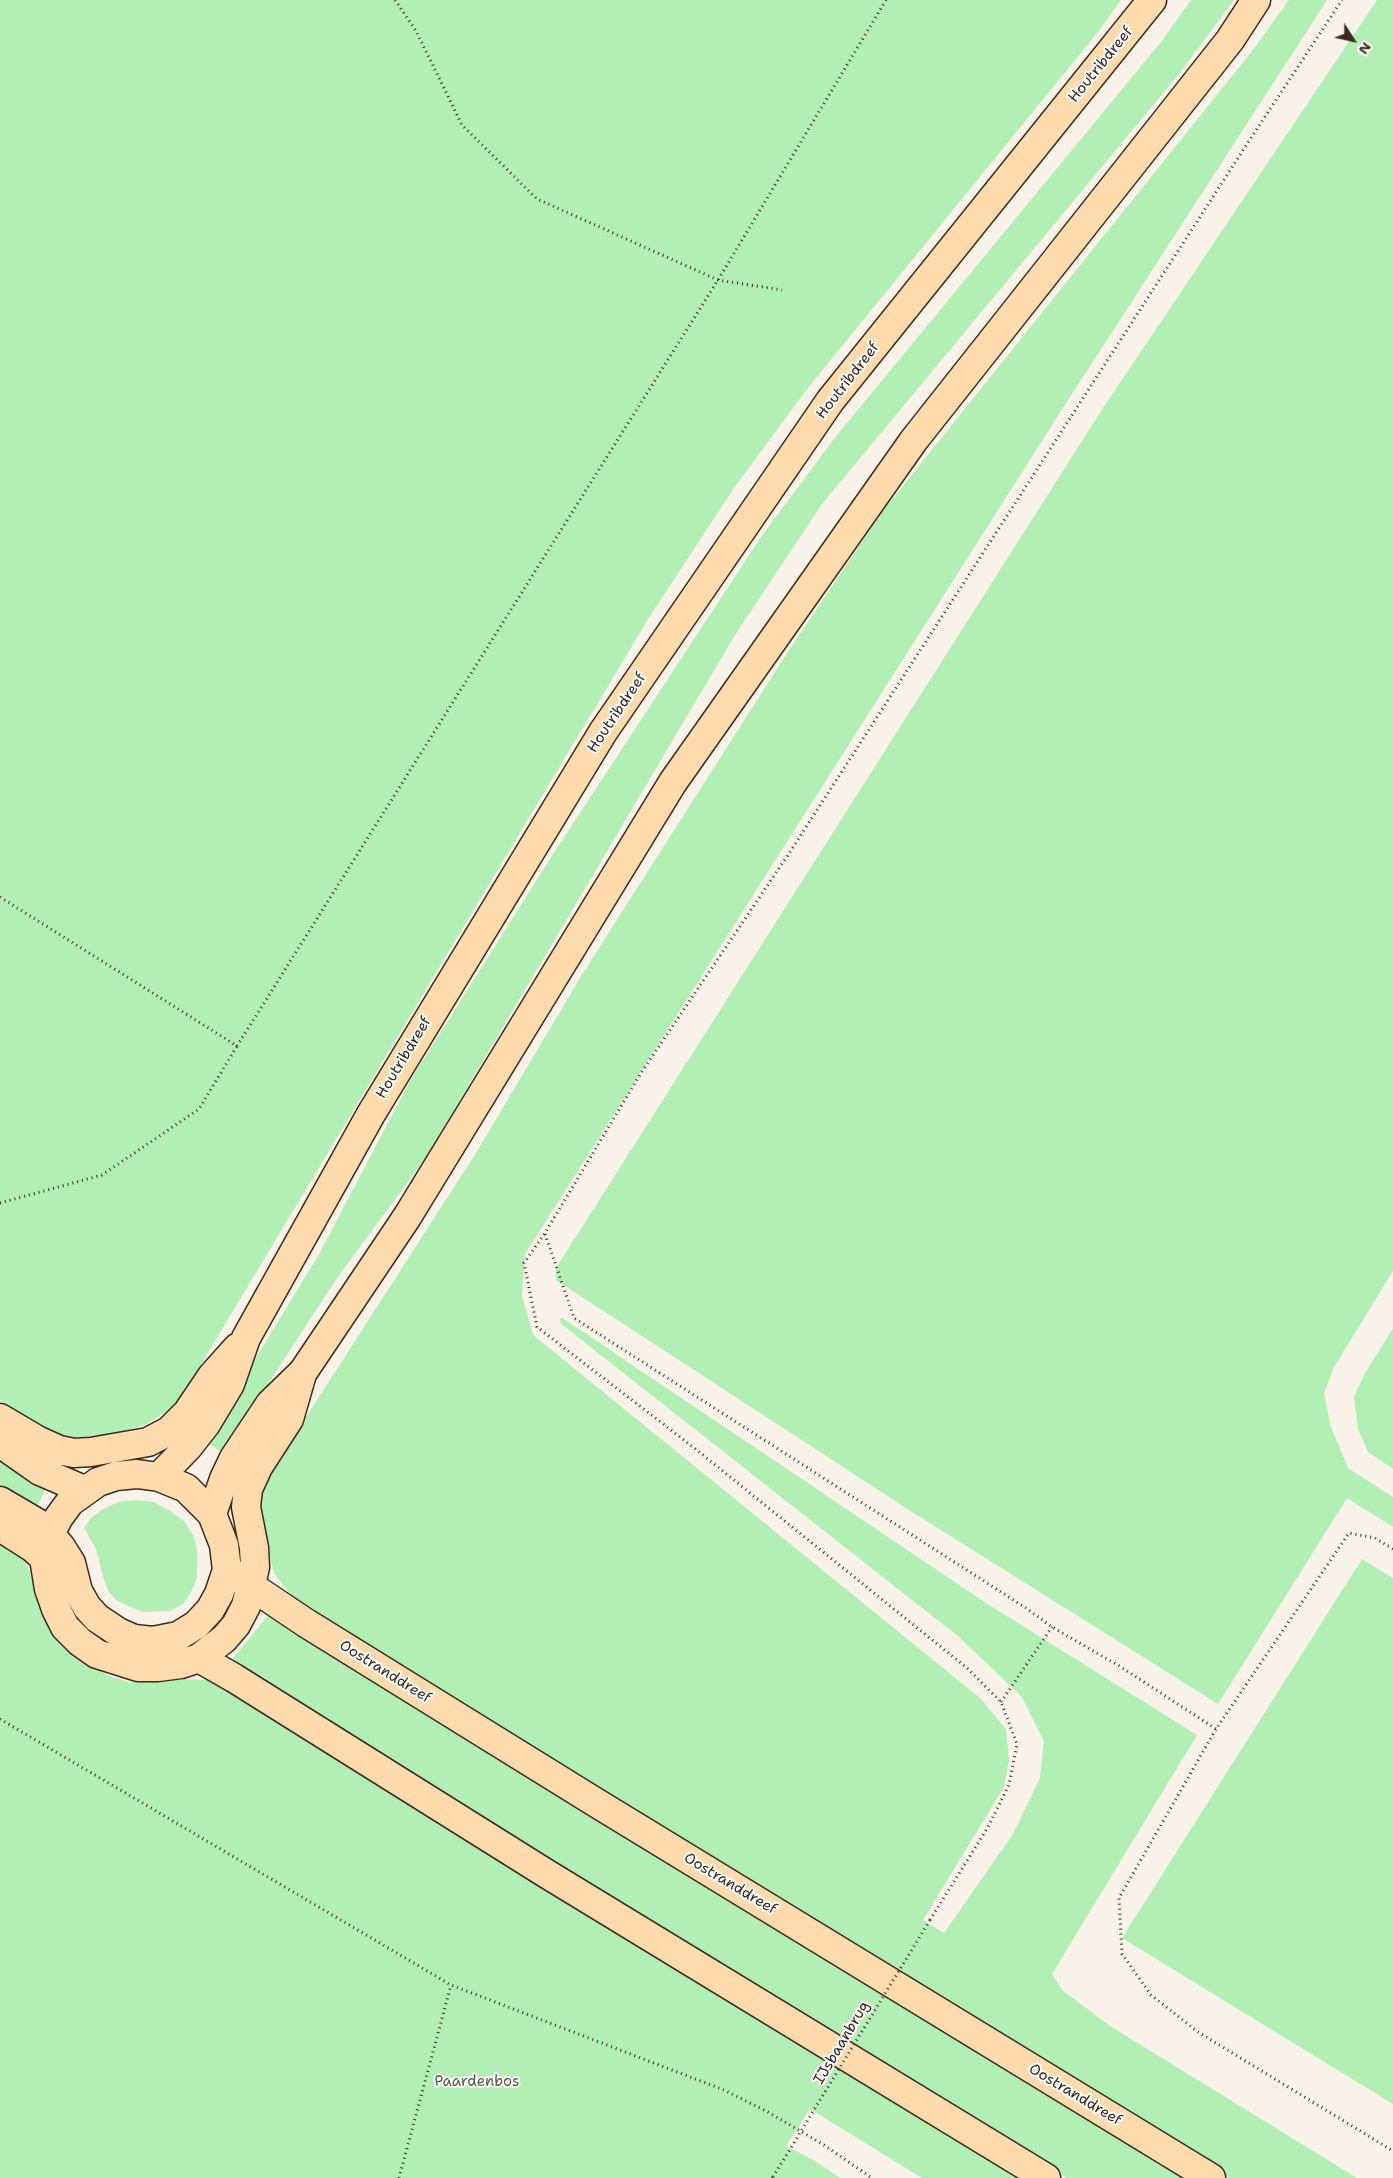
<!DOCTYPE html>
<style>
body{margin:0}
#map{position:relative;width:1393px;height:2178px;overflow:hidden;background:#f9f2e9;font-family:"Shantell Sans",sans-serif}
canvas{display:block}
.north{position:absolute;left:1328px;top:15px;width:50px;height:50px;-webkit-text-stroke:4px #fff;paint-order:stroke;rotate:125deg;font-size:14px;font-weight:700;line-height:20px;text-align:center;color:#3b2a1e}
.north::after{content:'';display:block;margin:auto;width:18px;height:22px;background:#3b2a1e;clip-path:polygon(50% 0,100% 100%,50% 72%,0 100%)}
</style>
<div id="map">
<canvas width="1393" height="2178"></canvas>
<div class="north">N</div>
</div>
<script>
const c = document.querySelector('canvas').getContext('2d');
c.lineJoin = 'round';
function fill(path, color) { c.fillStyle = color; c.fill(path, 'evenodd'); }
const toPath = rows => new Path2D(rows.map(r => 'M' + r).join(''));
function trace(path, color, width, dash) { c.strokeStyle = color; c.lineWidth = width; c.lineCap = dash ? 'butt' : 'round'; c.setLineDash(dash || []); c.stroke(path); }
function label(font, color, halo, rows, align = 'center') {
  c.font = font + ' "Shantell Sans",sans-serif'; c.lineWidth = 4; c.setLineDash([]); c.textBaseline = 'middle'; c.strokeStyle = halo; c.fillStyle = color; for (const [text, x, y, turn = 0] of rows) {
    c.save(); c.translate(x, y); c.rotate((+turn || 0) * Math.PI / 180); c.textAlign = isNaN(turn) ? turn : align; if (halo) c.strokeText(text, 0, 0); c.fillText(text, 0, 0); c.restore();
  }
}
const green = toPath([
 [0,0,1121,0,1098,32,807,389,734,488,650,616,185,1391,169,1410,145,1425,97,1438,71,1438,42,1426,0,1400],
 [1191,0,1234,0,1179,74,822,504,735,635,426,1157,335,1281,223,1453,205,1441,318,1256,410,1081,553,854,761,537,833,440,1161,42],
 [1289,0,1327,0,1059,414,525,1254,522,1295,533,1335,980,1698,1006,1729,1009,1760,1004,1787,923,1920,944,1933,1013,1834,1040,1778,1044,1741,1022,1697,959,1637,560,1323,561,1317,986,1603,1197,1735,1052,1974,1062,1990,1110,2026,1357,2178,1229,2178,919,1987,295,1601,274,1573,262,1525,260,1500,270,1473,476,1153,583,973,787,653,885,508,1253,50],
 [1377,0,1393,0,1393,1271,1334,1367,1324,1394,1331,1427,1348,1468,1393,1497,1393,1527,1347,1498,1218,1704,909,1510,556,1280,556,1268,1103,408],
 [1393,1328,1393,1469,1368,1452,1358,1429,1354,1397,1364,1375],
 [0,1458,46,1489,36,1508,0,1486],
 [136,1500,153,1502,169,1510,184,1521,193,1535,197,1549,197,1578,190,1594,183,1604,170,1611,144,1612,130,1607,116,1600,109,1592,104,1580,96,1549,84,1528,91,1518,103,1509,119,1502],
 [0,1540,23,1558,33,1578,40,1604,85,1662,109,1676,129,1682,158,1682,179,1679,209,1680,228,1690,1026,2178,922,2178,810,2109,786,2146,815,2161,840,2178,0,2178],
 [1362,1559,1393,1578,1393,2104,1122,1938],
 [270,1613,1187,2178,1067,2178,362,1746,231,1661]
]);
const path = toPath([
 [395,0,416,31,462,125,537,199,718,280,782,290],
 [0,897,237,1046,718,280,886,0],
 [0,1203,102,1175,199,1109,237,1046],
 [545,1234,574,1318,1026,1608,1052,1627,1121,1667,1216,1729],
 [1393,1549,1375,1538,1349,1533,1216,1729,1119,1898,1122,1954,1151,1995,1198,2032,1393,2151],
 [1001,1702,1052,1627],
 [0,1719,451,1985,724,2090,768,2112,824,2145,872,2178],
 [930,1920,988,1827,1009,1785,1017,1744,1001,1702,967,1668,693,1447,537,1327,524,1263,545,1233,641,1073,788,855,1249,141,1342,0],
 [399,2178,451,1985],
 [772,2178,773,2177]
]);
const major = toPath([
 [0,1418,39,1441,59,1450,74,1453,91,1452,148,1442,169,1431,187,1413,212,1376,237,1348],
 [0,1443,40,1471,84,1490],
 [159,1477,188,1447,206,1424,230,1384,246,1338,371,1114,603,732,830,401,1152,0],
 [0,1501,41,1525,50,1534,61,1547,71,1563,78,1591,87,1607,97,1618,118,1632,134,1639,153,1641,178,1636,196,1625,210,1610,219,1594,227,1570,224,1545,212,1514,186,1488,159,1477,137,1474,116,1476,98,1482,70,1502,59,1517,50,1534,44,1558,49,1589,56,1609,65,1627,80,1642,97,1654,138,1667,158,1667,181,1664,199,1658,224,1639,236,1625,246,1606,255,1567,254,1548,246,1507,248,1489,258,1467,289,1419,302,1374],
 [212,1514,224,1479,234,1458,270,1404,303,1372,407,1217,673,782,914,440,1230,40,1256,0],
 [0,1527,33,1548,44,1558],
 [227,1570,306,1623,595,1802,1211,2178],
 [199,1658,234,1678,547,1874,1046,2178]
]);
const pathBridge = toPath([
 [773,2177,930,1920]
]);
const streetNames = [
 ["Houtribdreef",1101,65,-51],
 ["Houtribdreef",848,381,-52],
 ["Houtribdreef",617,713,-56],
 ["Houtribdreef",404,1058,-59],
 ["Oostranddreef",385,1672,32],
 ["Oostranddreef",730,1884,31],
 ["IJsbaanbrug",842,2043,-59],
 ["Oostranddreef",1075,2095,31]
];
const parkNames = [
 ["Paardenbos",477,2082]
];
fill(green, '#b1efb5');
trace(major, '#3b2a1e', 31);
trace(path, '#3b2a1e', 3, [1, 4]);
trace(major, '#fedbac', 28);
trace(pathBridge, '#3b2a1e', 3, [1, 4]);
label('15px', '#3b2a1e', '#fff', streetNames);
label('15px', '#585b44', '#fff', parkNames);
</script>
